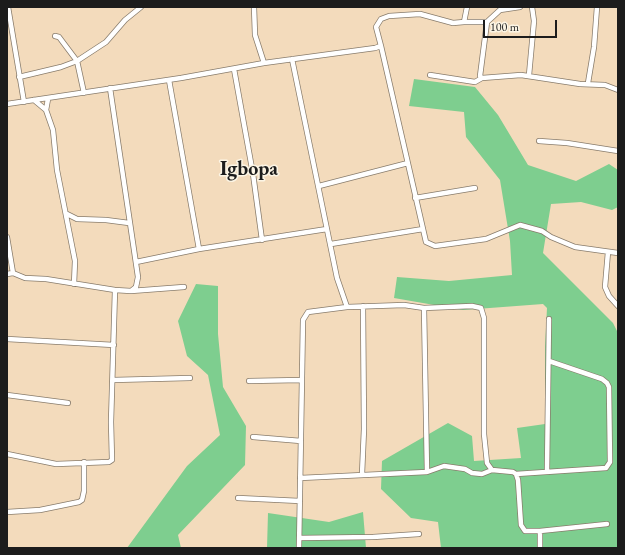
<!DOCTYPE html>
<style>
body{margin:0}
#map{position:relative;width:625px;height:555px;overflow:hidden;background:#f3dbbc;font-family:"EB Garamond",serif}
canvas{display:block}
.frame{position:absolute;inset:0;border:8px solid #1c1c1c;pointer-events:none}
.scale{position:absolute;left:483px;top:20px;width:74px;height:18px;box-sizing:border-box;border:2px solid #1c1c1c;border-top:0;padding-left:5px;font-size:12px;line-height:14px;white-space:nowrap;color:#1c1c1c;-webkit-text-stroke:3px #fcf5e5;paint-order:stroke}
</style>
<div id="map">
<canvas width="625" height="555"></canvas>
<div class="frame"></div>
<div class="scale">100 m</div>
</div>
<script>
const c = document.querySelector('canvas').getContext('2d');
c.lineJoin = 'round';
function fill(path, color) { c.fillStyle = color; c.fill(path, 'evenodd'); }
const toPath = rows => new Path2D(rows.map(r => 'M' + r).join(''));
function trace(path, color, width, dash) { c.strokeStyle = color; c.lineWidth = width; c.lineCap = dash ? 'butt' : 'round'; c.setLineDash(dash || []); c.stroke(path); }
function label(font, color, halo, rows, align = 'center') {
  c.font = font + ' "EB Garamond",serif'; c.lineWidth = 3; c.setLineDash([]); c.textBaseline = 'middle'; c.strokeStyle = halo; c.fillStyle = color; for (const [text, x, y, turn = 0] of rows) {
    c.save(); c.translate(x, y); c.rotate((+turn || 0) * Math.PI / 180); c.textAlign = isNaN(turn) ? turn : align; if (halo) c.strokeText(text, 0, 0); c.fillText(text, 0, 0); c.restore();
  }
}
const green = toPath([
 [414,79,475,87,498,115,528,165,576,181,609,164,618,170,618,207,612,210,581,202,551,204,543,253,613,323,618,333,618,548,441,548,438,522,411,518,381,489,382,461,448,423,472,436,474,461,521,458,517,428,545,424,545,347,547,308,543,304,463,310,394,298,397,277,449,281,512,275,510,241,500,180,466,137,464,112,409,106],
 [196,284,218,286,218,334,223,387,246,426,245,465,178,535,181,548,127,548,187,466,220,435,208,375,187,356,178,321],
 [363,512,366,548,267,548,268,513,329,522]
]);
const minor = toPath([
 [8,7,24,102],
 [254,7,255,35,264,63],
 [464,22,487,22,500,10,520,7],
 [487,22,480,76,482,78,521,75,580,84,605,85,618,90],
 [55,36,59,37,77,61,84,93],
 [381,46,426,242,435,246,486,239,520,225,542,231,551,237,575,247,618,253],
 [292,59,337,278,347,307,404,305,424,308,472,306,481,308,484,318,484,434,487,463,492,470,513,472,516,474,518,480,521,525,525,531,540,531,540,548],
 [234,69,253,174,262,240],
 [430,75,475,82,482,78],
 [529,75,534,21,532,7],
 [19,77,61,67,77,61,106,42,125,20,141,7],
 [169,80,199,249],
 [588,83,594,47,597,7],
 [34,100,46,110,53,130,57,170,75,261,74,284],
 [7,104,181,78,264,63,375,48,381,46,376,27,381,19,389,16,420,14,453,23,464,22,467,7],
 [46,110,48,99],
 [539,141,567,143,618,151],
 [319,186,408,163],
 [415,198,475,188],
 [67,214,77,219,106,220,129,223],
 [7,237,13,273,7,274],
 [331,244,423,229],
 [608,252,605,287,609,296,618,306],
 [136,262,199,249,327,229],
 [13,273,25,278,46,279,115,290,131,291,136,287,138,277,110,88],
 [131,291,184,287],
 [424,308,427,472],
 [7,339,114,345],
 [113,380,190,378],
 [249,381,301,380],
 [7,395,68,403],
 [253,437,301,441],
 [7,454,56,464,109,462,112,460,111,422,115,290],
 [547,471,549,319],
 [362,474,364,429,363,306],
 [516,474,606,468,610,462,609,387,607,383,602,379,549,361],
 [300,478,427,472,444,466,465,469,472,473,482,474,492,470],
 [238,498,300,501],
 [7,512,40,510,79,502,82,500,84,491,84,462],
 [540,531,607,524],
 [299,538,373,537,419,534],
 [299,548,303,320,308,312,347,307]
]);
const quarterNames = [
 ["Igbopa",249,170]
];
fill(green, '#7ece8f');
trace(minor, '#887c6c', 6);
trace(minor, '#fff', 4.5);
label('bold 20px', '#1c1c1c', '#fcf5e5', quarterNames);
</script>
